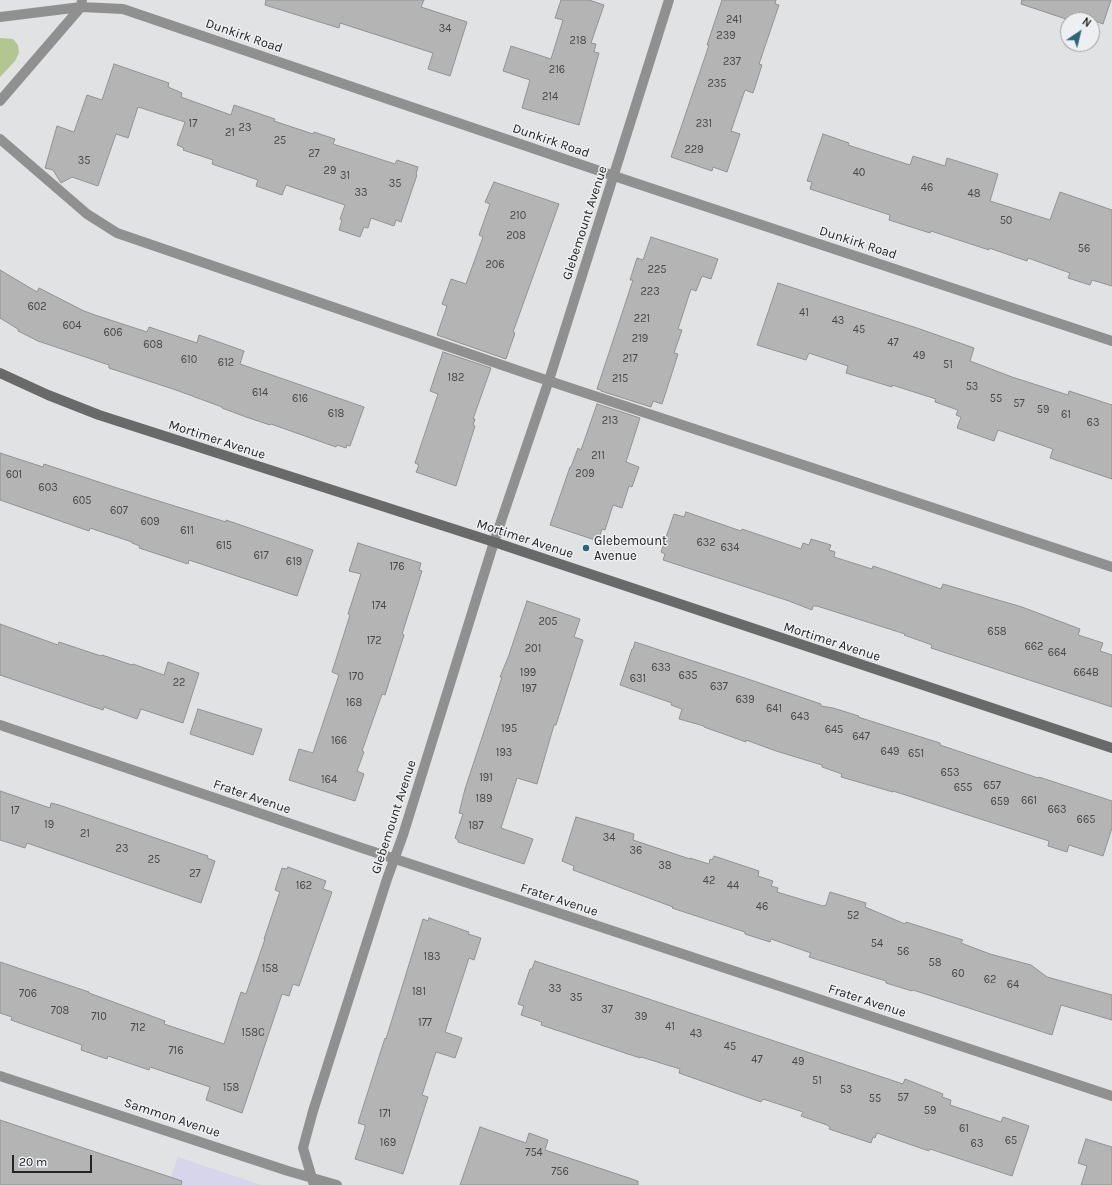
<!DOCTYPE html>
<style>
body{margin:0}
#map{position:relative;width:1112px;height:1185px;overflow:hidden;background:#e0e2e3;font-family:Karla,sans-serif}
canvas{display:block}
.north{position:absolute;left:1060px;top:12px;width:40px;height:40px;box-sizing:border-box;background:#eeeff0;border:1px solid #9d9e9e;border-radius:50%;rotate:35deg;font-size:11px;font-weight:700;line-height:16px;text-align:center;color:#232424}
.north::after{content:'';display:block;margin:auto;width:14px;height:18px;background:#29667d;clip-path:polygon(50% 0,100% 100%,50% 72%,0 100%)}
.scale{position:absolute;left:12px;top:1155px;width:80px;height:18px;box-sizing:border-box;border:2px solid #232424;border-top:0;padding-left:5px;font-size:12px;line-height:14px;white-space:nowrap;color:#232424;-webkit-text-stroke:3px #eeeff0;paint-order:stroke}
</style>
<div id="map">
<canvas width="1112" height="1185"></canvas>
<div class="north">N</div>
<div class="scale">20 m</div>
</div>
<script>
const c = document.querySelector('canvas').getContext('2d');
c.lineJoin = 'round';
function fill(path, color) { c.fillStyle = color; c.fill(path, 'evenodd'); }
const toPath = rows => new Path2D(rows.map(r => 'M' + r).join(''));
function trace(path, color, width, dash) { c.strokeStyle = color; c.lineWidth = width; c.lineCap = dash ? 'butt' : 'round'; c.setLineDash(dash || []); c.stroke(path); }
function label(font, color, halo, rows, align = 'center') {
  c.font = font + ' Karla,sans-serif'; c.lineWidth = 3; c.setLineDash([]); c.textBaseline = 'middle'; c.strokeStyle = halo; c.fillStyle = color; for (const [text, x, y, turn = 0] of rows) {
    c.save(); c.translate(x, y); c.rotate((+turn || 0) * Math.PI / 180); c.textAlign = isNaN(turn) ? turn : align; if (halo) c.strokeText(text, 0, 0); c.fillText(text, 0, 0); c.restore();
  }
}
const commercial = toPath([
 [178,1157,261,1185,168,1185]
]);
const green = toPath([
 [0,38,13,39,18,45,19,53,15,61,0,77]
]);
const building = toPath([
 [266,0,424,0,421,7,467,22,450,76,428,69,433,53,340,23,339,28,265,5,266,0],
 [561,0,589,0,604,5,591,43,596,44,594,52,599,53,579,125,522,108,530,80,503,71,511,46,551,59,563,20,555,18,561,0],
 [722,0,776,0,775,4,779,5,759,64,762,65,753,93,745,90,731,131,740,134,727,172,713,167,712,171,671,157,709,45,707,45,722,0],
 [1022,0,1111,0,1103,24,1093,20,1069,20,1021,4,1022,0],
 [114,64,169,83,168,87,182,93,181,97,231,115,234,105,275,119,274,121,313,134,314,132,335,139,333,144,395,164,397,160,418,167,416,174,417,175,401,222,396,220,394,226,371,218,368,228,364,227,360,237,339,230,342,220,340,219,345,205,286,185,282,195,256,186,258,180,212,164,213,160,183,150,184,148,177,145,185,122,138,107,128,138,116,134,98,186,72,177,61,183,53,170,45,168,57,126,74,132,87,95,102,100,114,64],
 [823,134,849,143,848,145,910,165,913,156,945,166,947,158,998,174,990,201,1050,220,1060,192,1112,210,1112,286,1092,280,1090,285,1068,278,1070,273,1028,258,1027,261,989,248,989,250,931,231,930,233,889,220,890,215,810,189,812,182,807,181,823,134],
 [494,182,559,204,513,332,515,333,506,359,437,335,447,306,442,304,451,279,466,284,483,237,479,235,490,204,485,202,494,182],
 [651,237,718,259,711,279,702,276,696,291,691,289,678,329,682,330,674,353,678,354,672,373,662,404,653,401,651,407,601,391,601,390,597,389,633,280,630,280,637,258,643,260,651,237],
 [0,270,37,292,39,288,84,311,98,316,147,332,149,327,197,343,199,335,244,351,240,364,364,407,350,446,347,445,346,448,337,445,336,447,271,424,270,425,246,417,222,408,222,407,176,390,109,368,109,365,38,341,18,331,18,329,0,318,0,270],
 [778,283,917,328,974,348,970,361,1012,377,1068,395,1069,391,1112,405,1112,479,1050,458,1053,449,1050,448,998,430,994,441,957,428,961,417,956,415,958,410,935,402,936,399,892,385,892,387,846,373,848,366,809,353,806,360,757,345,778,283],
 [443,352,491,368,473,419,475,419,473,425,475,426,456,486,416,472,419,465,415,463,438,394,430,391,443,352],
 [597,404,640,418,626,462,639,467,632,487,629,486,622,508,613,505,605,530,602,529,598,541,550,525,570,467,571,467,578,448,581,450,597,404],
 [0,453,43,467,44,464,114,487,226,522,226,520,313,550,297,596,189,560,188,564,139,548,140,546,132,543,132,542,90,528,89,531,0,500,0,453],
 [686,512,741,531,742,529,801,549,803,543,809,545,811,539,831,545,829,550,835,552,834,557,872,569,873,566,941,589,943,584,1022,607,1080,629,1078,635,1103,643,1100,651,1112,655,1112,707,931,648,932,645,904,635,905,634,817,606,813,606,812,610,789,601,663,560,665,554,661,552,674,514,684,517,686,512],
 [358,543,421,563,419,570,422,571,402,634,404,635,385,695,382,694,362,751,364,752,357,771,364,774,355,801,289,780,299,749,313,753,339,675,332,672,350,615,348,614,361,574,349,571,358,543],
 [527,601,580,619,574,637,583,640,556,725,554,725,537,784,517,778,501,828,533,839,524,864,458,842,458,840,455,838,463,814,459,813,465,789,502,677,500,677,509,655,527,601],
 [0,624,58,645,59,642,101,656,102,655,132,665,133,664,164,675,168,662,199,673,183,723,141,709,137,719,104,707,103,710,0,675,0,624],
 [635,642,742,677,821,704,821,706,833,708,859,716,858,717,940,743,940,745,1038,778,1039,777,1112,801,1112,828,1103,856,1069,845,1067,852,1048,846,1049,841,893,791,893,792,841,777,842,774,822,767,822,765,776,751,746,740,746,742,704,727,704,726,679,719,682,709,671,705,672,703,620,685,632,649,633,649,635,642],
 [198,709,262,729,253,755,190,734,198,709],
 [0,791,50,808,51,803,59,805,208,856,207,858,215,861,201,903,27,843,25,848,0,840,0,791],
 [576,817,634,834,633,840,690,859,690,858,709,864,710,859,712,860,714,856,759,871,758,876,773,881,771,886,778,888,777,892,823,906,826,905,830,892,866,903,865,907,905,924,906,922,963,940,961,943,990,954,1031,965,1047,977,1112,995,1112,1020,1061,1005,1052,1035,913,990,912,991,886,983,886,981,809,957,811,953,771,939,770,942,745,934,745,932,672,908,673,907,573,870,574,866,562,861,576,817],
 [288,867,326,881,323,889,332,892,299,986,293,984,289,996,282,994,242,1113,206,1100,210,1087,150,1067,149,1070,108,1056,107,1059,81,1050,82,1045,11,1020,12,1017,0,1013,0,962,89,992,89,993,165,1021,164,1024,224,1044,241,992,246,994,265,939,264,939,279,894,280,892,275,890,282,868,287,869,288,867],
 [429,918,469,932,468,934,481,938,474,960,469,958,445,1032,462,1038,455,1058,436,1052,422,1095,428,1097,403,1174,355,1159,365,1128,365,1125,358,1123,385,1038,386,1039,423,919,428,921,429,918],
 [535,961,903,1084,905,1079,943,1094,942,1097,951,1100,950,1105,1001,1122,1003,1117,1029,1126,1012,1176,930,1149,929,1151,877,1133,875,1138,873,1137,871,1143,829,1129,830,1127,827,1125,801,1116,803,1112,763,1099,761,1102,679,1073,680,1069,641,1057,640,1058,541,1025,542,1022,521,1015,524,1006,518,1004,530,969,532,969,535,961],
 [0,1120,182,1181,181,1185,0,1185,0,1120],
 [480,1127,526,1143,529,1133,548,1140,545,1150,638,1181,638,1185,460,1185,480,1127],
 [1086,1139,1112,1147,1112,1185,1081,1185,1087,1166,1078,1163,1086,1139]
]);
const lane = toPath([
 [0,139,87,214,117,233,531,375,1112,567]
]);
const street = toPath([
 [0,17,81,7,123,9,635,183,1112,341],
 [0,101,81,7,82,0],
 [0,725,362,848,1112,1096],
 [0,1076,288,1171,337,1185],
 [314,1185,303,1148,313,1111,387,879,403,835,494,542,549,380,669,0]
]);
const secondary = toPath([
 [0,373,48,395,99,415,494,542,1112,748]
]);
const markers = [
 [586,548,4,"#29667d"]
];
const numberNames = [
 ["241",734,20],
 ["34",445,29],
 ["239",726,36],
 ["218",578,41],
 ["237",732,62],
 ["216",557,70],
 ["235",717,84],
 ["214",550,97],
 ["17",193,124],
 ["231",704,124],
 ["23",245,128],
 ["21",230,133],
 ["25",280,141],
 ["229",694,150],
 ["27",314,154],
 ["35",84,161],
 ["29",330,171],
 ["40",859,173],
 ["31",345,176],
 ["35",395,184],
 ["46",927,188],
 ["33",361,193],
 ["48",974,194],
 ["210",518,216],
 ["50",1006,221],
 ["208",516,236],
 ["56",1084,249],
 ["206",495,265],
 ["225",657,270],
 ["223",650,292],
 ["602",37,307],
 ["41",804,313],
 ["221",642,319],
 ["43",838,321],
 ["604",72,326],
 ["45",859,330],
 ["606",113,333],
 ["219",640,339],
 ["47",893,343],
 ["608",153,345],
 ["49",919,356],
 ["217",630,359],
 ["610",189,360],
 ["612",226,363],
 ["51",948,365],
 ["182",456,378],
 ["215",620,379],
 ["53",972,387],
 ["614",260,393],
 ["616",300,399],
 ["55",996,399],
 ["57",1019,404],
 ["59",1043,410],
 ["618",336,414],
 ["61",1066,415],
 ["213",610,421],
 ["63",1093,423],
 ["211",598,456],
 ["209",585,474],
 ["601",14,475],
 ["603",48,488],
 ["605",82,501],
 ["607",119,511],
 ["609",150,522],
 ["611",187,531],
 ["632",706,543],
 ["615",224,546],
 ["634",730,548],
 ["617",261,556],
 ["619",294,562],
 ["176",397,567],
 ["174",379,606],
 ["205",548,622],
 ["658",997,632],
 ["172",374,641],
 ["662",1034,647],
 ["201",533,649],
 ["664",1057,653],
 ["633",661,668],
 ["199",528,673],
 ["664B",1086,673],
 ["635",688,676],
 ["170",356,677],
 ["631",638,679],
 ["22",179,683],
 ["637",719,687],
 ["197",529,689],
 ["639",745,700],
 ["168",354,703],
 ["641",774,709],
 ["643",800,717],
 ["195",509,729],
 ["645",834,730],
 ["647",861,737],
 ["166",339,741],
 ["649",890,752],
 ["193",504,753],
 ["651",916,754],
 ["653",950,773],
 ["191",486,778],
 ["164",329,780],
 ["657",992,786],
 ["655",963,788],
 ["189",484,799],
 ["661",1029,801],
 ["659",1000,802],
 ["663",1057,810],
 ["17",15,811],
 ["665",1086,820],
 ["19",49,825],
 ["187",476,826],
 ["21",85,834],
 ["34",609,838],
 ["23",122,849],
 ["36",636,851],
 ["25",154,860],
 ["38",665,866],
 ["27",195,874],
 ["42",709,881],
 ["162",304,886],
 ["44",733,886],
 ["46",762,907],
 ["52",853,916],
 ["54",877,944],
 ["56",903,952],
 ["183",432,957],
 ["58",935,963],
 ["158",270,969],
 ["60",958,974],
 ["62",990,980],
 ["64",1013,985],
 ["33",555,989],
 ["181",419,992],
 ["706",28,994],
 ["35",576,998],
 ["37",607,1010],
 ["708",60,1011],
 ["710",99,1017],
 ["39",641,1017],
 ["177",425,1023],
 ["41",670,1027],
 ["712",138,1028],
 ["158C",253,1033],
 ["43",696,1034],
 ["45",730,1047],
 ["716",176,1051],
 ["47",757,1060],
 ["49",798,1062],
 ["51",817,1081],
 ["158",231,1088],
 ["53",846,1090],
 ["57",903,1098],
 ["55",875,1099],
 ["59",930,1111],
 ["171",385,1114],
 ["61",964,1129],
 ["65",1011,1141],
 ["169",388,1143],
 ["63",977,1144],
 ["754",534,1153],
 ["756",560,1172]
];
const streetNames = [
 ["Dunkirk Road",244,36,19],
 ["Dunkirk Road",551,141,19],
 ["Glebemount Avenue",585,223,-72],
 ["Dunkirk Road",858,243,18],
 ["Mortimer Avenue",217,440,18],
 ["Mortimer Avenue",525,539,18],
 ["Mortimer Avenue",832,642,18],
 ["Frater Avenue",252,797,19],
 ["Glebemount Avenue",394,817,-72],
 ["Frater Avenue",559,900,18],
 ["Frater Avenue",867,1001,18],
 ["Sammon Avenue",172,1118,18]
];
const poiNames = [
 ["Glebemount",594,541],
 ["Avenue",594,556]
];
fill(commercial, '#d7d5eb');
fill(green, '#b3c690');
fill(building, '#b5b4b5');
trace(building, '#939293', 1);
trace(lane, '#919090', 10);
trace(street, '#919090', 10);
trace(secondary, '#6a6969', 10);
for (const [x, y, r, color] of markers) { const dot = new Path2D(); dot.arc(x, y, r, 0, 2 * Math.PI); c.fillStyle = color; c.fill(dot); trace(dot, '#eeeff0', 1.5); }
label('11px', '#484848', null, numberNames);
label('13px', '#232424', '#eeeff0', streetNames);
label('13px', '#232424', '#eeeff0', poiNames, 'left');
</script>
